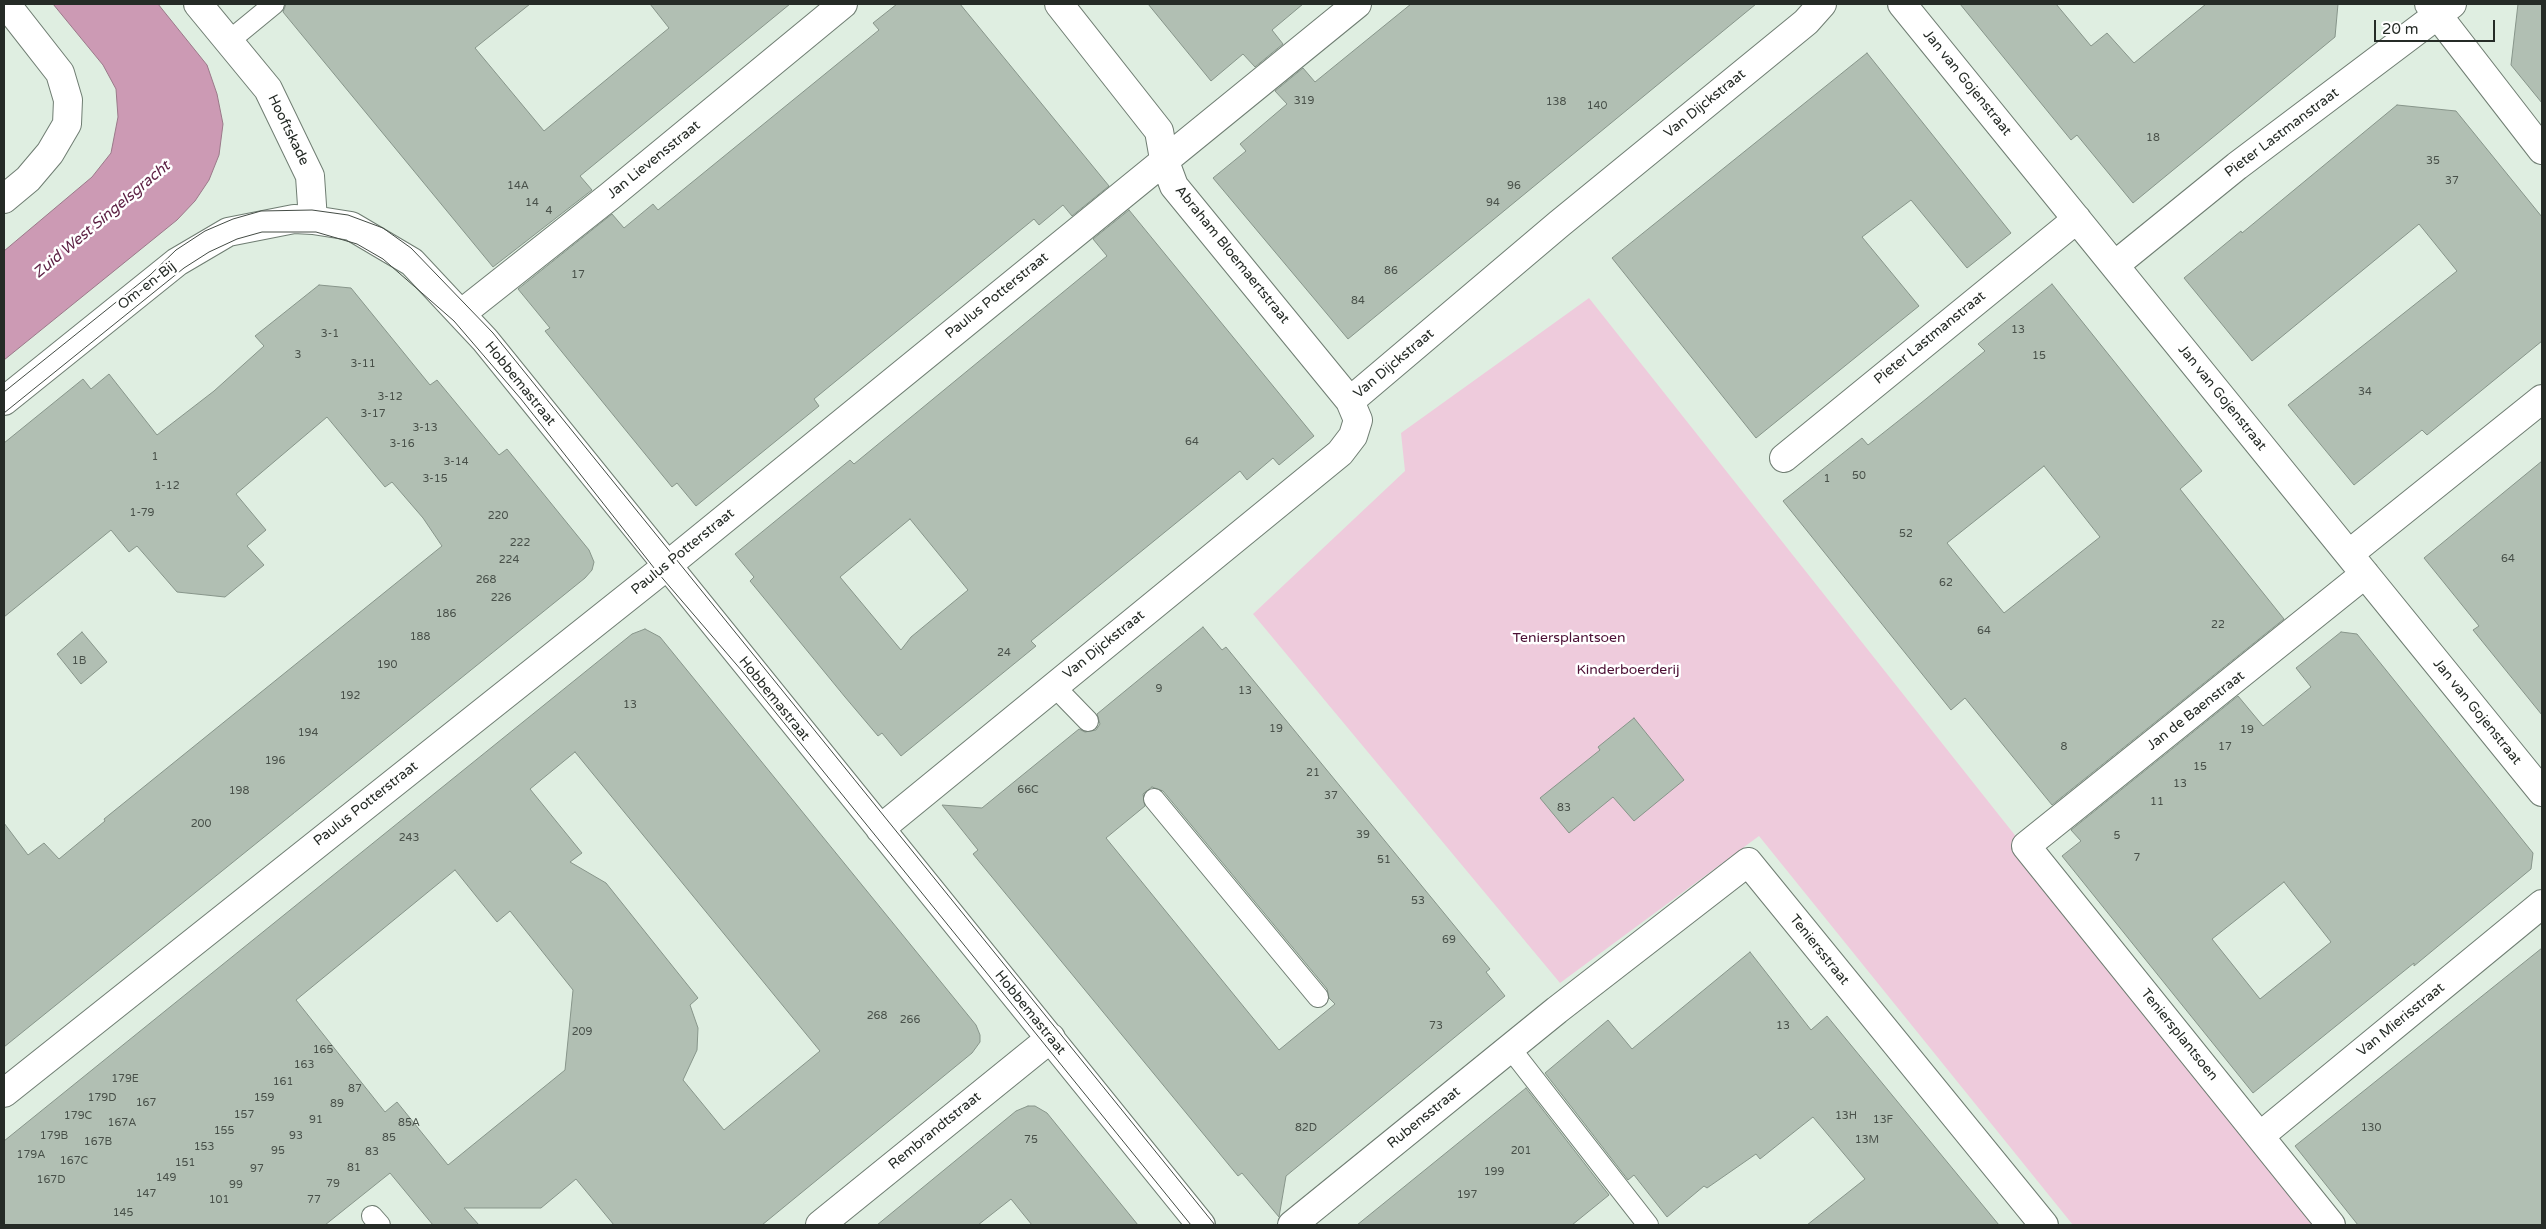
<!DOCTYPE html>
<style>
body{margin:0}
#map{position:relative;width:2546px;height:1229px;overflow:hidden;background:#dfeee1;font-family:"Varela Round",sans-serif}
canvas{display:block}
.frame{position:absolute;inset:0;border:5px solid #252b26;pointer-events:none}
.scale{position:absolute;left:2374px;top:20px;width:121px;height:22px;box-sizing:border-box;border:2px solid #252b26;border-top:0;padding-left:6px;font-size:15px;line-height:18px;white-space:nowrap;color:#252b26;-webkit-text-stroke:4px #fff;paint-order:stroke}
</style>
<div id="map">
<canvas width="2546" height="1229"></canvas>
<div class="frame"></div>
<div class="scale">20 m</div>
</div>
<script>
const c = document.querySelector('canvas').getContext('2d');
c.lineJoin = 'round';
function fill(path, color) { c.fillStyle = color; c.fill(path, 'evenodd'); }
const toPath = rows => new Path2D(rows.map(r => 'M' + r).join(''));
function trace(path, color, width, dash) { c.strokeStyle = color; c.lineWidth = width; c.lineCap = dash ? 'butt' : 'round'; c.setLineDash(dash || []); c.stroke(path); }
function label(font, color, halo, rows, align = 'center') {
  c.font = font + ' "Varela Round",sans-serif'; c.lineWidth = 5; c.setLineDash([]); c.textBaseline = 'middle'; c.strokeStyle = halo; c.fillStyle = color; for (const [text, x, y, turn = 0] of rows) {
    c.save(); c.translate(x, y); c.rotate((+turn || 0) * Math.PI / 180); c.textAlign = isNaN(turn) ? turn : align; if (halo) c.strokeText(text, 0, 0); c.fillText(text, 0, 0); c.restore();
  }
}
const green = toPath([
 [1589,298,2324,1225,2073,1225,1759,836,1560,983,1253,614,1405,471,1401,433]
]);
const water = toPath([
 [53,4,158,4,207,65,217,94,223,124,219,155,209,180,195,201,177,220,4,360,4,251,92,177,111,153,118,117,116,89,103,65,53,4]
]);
const building = toPath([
 [286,4,530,4,475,48,544,131,669,28,650,4,790,4,580,176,592,190,493,267,283,12,286,4],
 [897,4,960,4,1109,186,1072,216,1063,205,1039,225,1034,219,814,399,819,406,696,506,677,483,672,487,579,373,545,331,550,328,518,289,612,214,624,228,653,204,658,210,879,30,873,23,897,4],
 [1148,4,1303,4,1272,30,1283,44,1255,67,1243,54,1211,81,1148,4],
 [1411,4,1756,4,1348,339,1213,178,1246,151,1240,144,1287,104,1275,91,1303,68,1315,82,1411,4],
 [1960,4,2056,4,2091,46,2107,33,2134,63,2206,4,2338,4,2335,37,2133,203,2077,135,2071,140,1960,4],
 [2518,4,2542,4,2542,103,2511,65,2518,4],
 [1867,53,2011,233,1967,268,1911,200,1862,237,1919,306,1756,438,1612,258,1867,53],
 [2397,105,2456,111,2542,217,2542,341,2427,435,2422,430,2354,485,2288,405,2457,271,2419,224,2252,361,2184,278,2241,231,2242,233,2397,105],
 [1129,210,1314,436,1279,465,1273,458,1247,480,1240,471,1031,641,1036,646,901,756,882,733,878,736,845,697,750,581,754,577,735,554,850,460,854,464,1107,256,1093,239,1129,210],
 [910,519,968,590,911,637,901,650,840,577,910,519],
 [2052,284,2202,471,2180,489,2284,619,2052,805,1965,698,1951,710,1783,501,1862,438,1868,445,1921,403,1985,351,1978,344,2052,284],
 [2044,466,2100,537,2004,613,1947,543,2044,466],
 [319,285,351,288,430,385,437,380,499,455,507,449,589,550,594,562,592,570,585,578,4,1047,4,823,28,855,44,843,59,859,105,821,104,819,442,546,423,518,392,482,385,487,327,417,236,494,266,530,247,546,264,565,225,597,177,592,137,546,129,552,111,530,4,617,4,443,83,379,91,389,109,374,157,435,214,391,264,346,255,336,319,285],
 [2542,461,2542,715,2473,630,2479,626,2424,558,2542,461],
 [1203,627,1222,650,1226,647,1480,957,1490,969,1486,972,1505,996,1286,1176,1279,1217,1242,1173,1238,1176,973,854,978,850,942,805,982,808,1079,729,1085,732,1096,730,1100,724,1097,714,1203,627],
 [1152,787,1163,791,1327,989,1329,998,1335,1004,1279,1050,1106,838,1145,806,1143,794,1152,787],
 [645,629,660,637,976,1025,980,1035,980,1042,972,1053,762,1225,614,1225,576,1179,541,1208,464,1208,479,1225,433,1225,390,1173,325,1225,4,1225,4,1141,632,634,645,629],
 [575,752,820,1051,724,1130,683,1080,697,1050,698,1028,690,1005,698,998,606,883,570,862,582,853,530,789,575,752],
 [455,870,497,922,510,911,573,990,565,1070,448,1165,397,1102,385,1112,296,1000,455,870],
 [82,632,107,662,81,684,57,654,82,632],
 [2341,632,2357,634,2435,731,2533,853,2531,869,2414,966,2414,963,2253,1093,2062,856,2081,841,2071,830,2238,696,2263,726,2311,687,2296,668,2341,632],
 [2284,882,2331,942,2260,999,2212,939,2284,882],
 [1634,718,1684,780,1634,821,1613,797,1569,833,1540,798,1600,750,1598,747,1634,718],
 [2542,948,2542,1225,2358,1225,2295,1146,2542,948],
 [1750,952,1811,1030,1827,1016,1999,1225,1807,1225,1865,1179,1813,1117,1760,1159,1756,1154,1707,1188,1704,1186,1667,1217,1634,1175,1628,1180,1545,1073,1608,1020,1632,1049,1750,952],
 [1526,1088,1609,1195,1572,1225,1357,1225,1526,1088],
 [1028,1106,1035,1106,1047,1113,1138,1225,1032,1225,1011,1199,978,1225,877,1225,1016,1111,1028,1106]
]);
const service = toPath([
 [229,41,274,4],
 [1054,686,1088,721],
 [1154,799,1318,997],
 [1510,1048,1648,1225],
 [372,1216,380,1225]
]);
const pedestrian = toPath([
 [2429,4,2542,150]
]);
const minor = toPath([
 [198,4,268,89,310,176,313,220],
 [1902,4,2542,792],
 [4,199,28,179,50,153,67,124,68,100,60,73,6,4],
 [2115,265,2237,166,2452,4],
 [462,313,610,196,843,4],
 [4,401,177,262,228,232,294,219,313,220,351,226,412,262,485,340,1201,1225],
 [1350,401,1559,224,1806,22,1822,4],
 [1784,458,2077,219],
 [2349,554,2542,399],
 [880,829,1340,453,1353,436,1358,420,1350,401,1174,186,1164,159,1159,131,1059,4],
 [4,1093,658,573,1357,4],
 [2260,1136,2542,904],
 [820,1225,1051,1038],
 [1292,1225,1557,1010,1748,862,2044,1225],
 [2331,1225,2026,846,2365,574]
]);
const tram = toPath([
 [4,392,150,275,176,250,205,231,233,219,261,211,312,210,348,215,383,228,411,248,493,333,1215,1225],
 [4,413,184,268,209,252,237,239,262,232,316,232,357,244,383,259,454,321,521,399,658,573,742,671,1191,1225]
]);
const numberNames = [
 ["319",1304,101],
 ["138",1556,102],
 ["140",1597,106],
 ["18",2153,138],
 ["35",2433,161],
 ["37",2452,181],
 ["14A",518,186],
 ["96",1514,186],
 ["14",532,203],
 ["94",1493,203],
 ["4",549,211],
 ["86",1391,271],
 ["17",578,275],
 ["84",1358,301],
 ["13",2018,330],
 ["3-1",330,334],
 ["3",298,355],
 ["15",2039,356],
 ["3-11",363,364],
 ["34",2365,392],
 ["3-12",390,397],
 ["3-17",373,414],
 ["3-13",425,428],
 ["64",1192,442],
 ["3-16",402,444],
 ["1",155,457],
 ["3-14",456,462],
 ["50",1859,476],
 ["3-15",435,479],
 ["1",1827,479],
 ["1-12",167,486],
 ["1-79",142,513],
 ["220",498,516],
 ["52",1906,534],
 ["222",520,543],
 ["64",2508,559],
 ["224",509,560],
 ["268",486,580],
 ["62",1946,583],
 ["226",501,598],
 ["186",446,614],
 ["22",2218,625],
 ["64",1984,631],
 ["188",420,637],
 ["24",1004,653],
 ["1B",79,661],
 ["190",387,665],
 ["9",1159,689],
 ["13",1245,691],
 ["192",350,696],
 ["13",630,705],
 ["19",1276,729],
 ["19",2247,730],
 ["194",308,733],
 ["8",2064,747],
 ["17",2225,747],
 ["196",275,761],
 ["15",2200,767],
 ["21",1313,773],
 ["13",2180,784],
 ["66C",1028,790],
 ["198",239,791],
 ["37",1331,796],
 ["11",2157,802],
 ["83",1564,808],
 ["200",201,824],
 ["39",1363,835],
 ["5",2117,836],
 ["243",409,838],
 ["7",2137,858],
 ["51",1384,860],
 ["53",1418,901],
 ["69",1449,940],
 ["268",877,1016],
 ["266",910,1020],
 ["73",1436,1026],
 ["13",1783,1026],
 ["209",582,1032],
 ["165",323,1050],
 ["163",304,1065],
 ["179E",125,1079],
 ["161",283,1082],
 ["87",355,1089],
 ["179D",102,1098],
 ["159",264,1098],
 ["167",146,1103],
 ["89",337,1104],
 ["157",244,1115],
 ["179C",78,1116],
 ["13H",1846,1116],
 ["91",316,1120],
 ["13F",1883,1120],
 ["167A",122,1123],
 ["85A",409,1123],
 ["82D",1306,1128],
 ["130",2371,1128],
 ["155",224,1131],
 ["179B",54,1136],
 ["93",296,1136],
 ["85",389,1138],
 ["75",1031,1140],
 ["13M",1867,1140],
 ["167B",98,1142],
 ["153",204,1147],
 ["95",278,1151],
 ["201",1521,1151],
 ["83",372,1152],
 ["179A",31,1155],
 ["167C",74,1161],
 ["151",185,1163],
 ["81",354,1168],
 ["97",257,1169],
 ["199",1494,1172],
 ["149",166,1178],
 ["167D",51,1180],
 ["79",333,1184],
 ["99",236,1185],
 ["147",146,1194],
 ["197",1467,1195],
 ["101",219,1200],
 ["77",314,1200],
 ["145",123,1213]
];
const streetNames = [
 ["Jan van Gojenstraat",1967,83,51],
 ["Van Dijckstraat",1705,104,-39],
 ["Hooftskade",288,130,64],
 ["Pieter Lastmanstraat",2282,133,-37],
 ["Jan Lievensstraat",654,160,-39],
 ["Abraham Bloemaertstraat",1232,255,51],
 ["Om-en-Bij",147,286,-38],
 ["Paulus Potterstraat",997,296,-39],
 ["Pieter Lastmanstraat",1930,338,-39],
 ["Van Dijckstraat",1394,364,-40],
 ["Hobbemastraat",520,384,51],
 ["Jan van Gojenstraat",2222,398,51],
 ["Paulus Potterstraat",683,552,-39],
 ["Van Dijckstraat",1104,645,-39],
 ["Hobbemastraat",774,699,51],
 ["Jan de Baenstraat",2196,711,-38],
 ["Jan van Gojenstraat",2477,712,51],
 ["Paulus Potterstraat",366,804,-38],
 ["Teniersstraat",1819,950,51],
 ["Hobbemastraat",1030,1013,51],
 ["Van Mierisstraat",2401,1020,-39],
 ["Teniersplantsoen",2179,1035,51],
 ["Rubensstraat",1424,1118,-39],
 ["Rembrandtstraat",935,1131,-39]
];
const parkNames = [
 ["Teniersplantsoen",1569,638],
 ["Kinderboerderij",1628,670]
];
const waterNames = [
 ["Zuid West Singelsgracht",102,220,-40]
];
fill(green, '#eecbdc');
fill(water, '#cc9ab4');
trace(water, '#9a7989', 1);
fill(building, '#b1bfb3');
trace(building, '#87958a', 1);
trace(service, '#6f7d72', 22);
trace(pedestrian, '#6f7d72', 30);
trace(minor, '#6f7d72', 30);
trace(service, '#fff', 20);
trace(pedestrian, '#fff', 28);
trace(minor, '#fff', 28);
trace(tram, '#444c45', 1);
label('11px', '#485049', null, numberNames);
label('14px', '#252b26', '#fff', streetNames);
label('14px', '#4b0f34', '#fff', parkNames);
label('italic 15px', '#5d2144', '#fff', waterNames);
</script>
